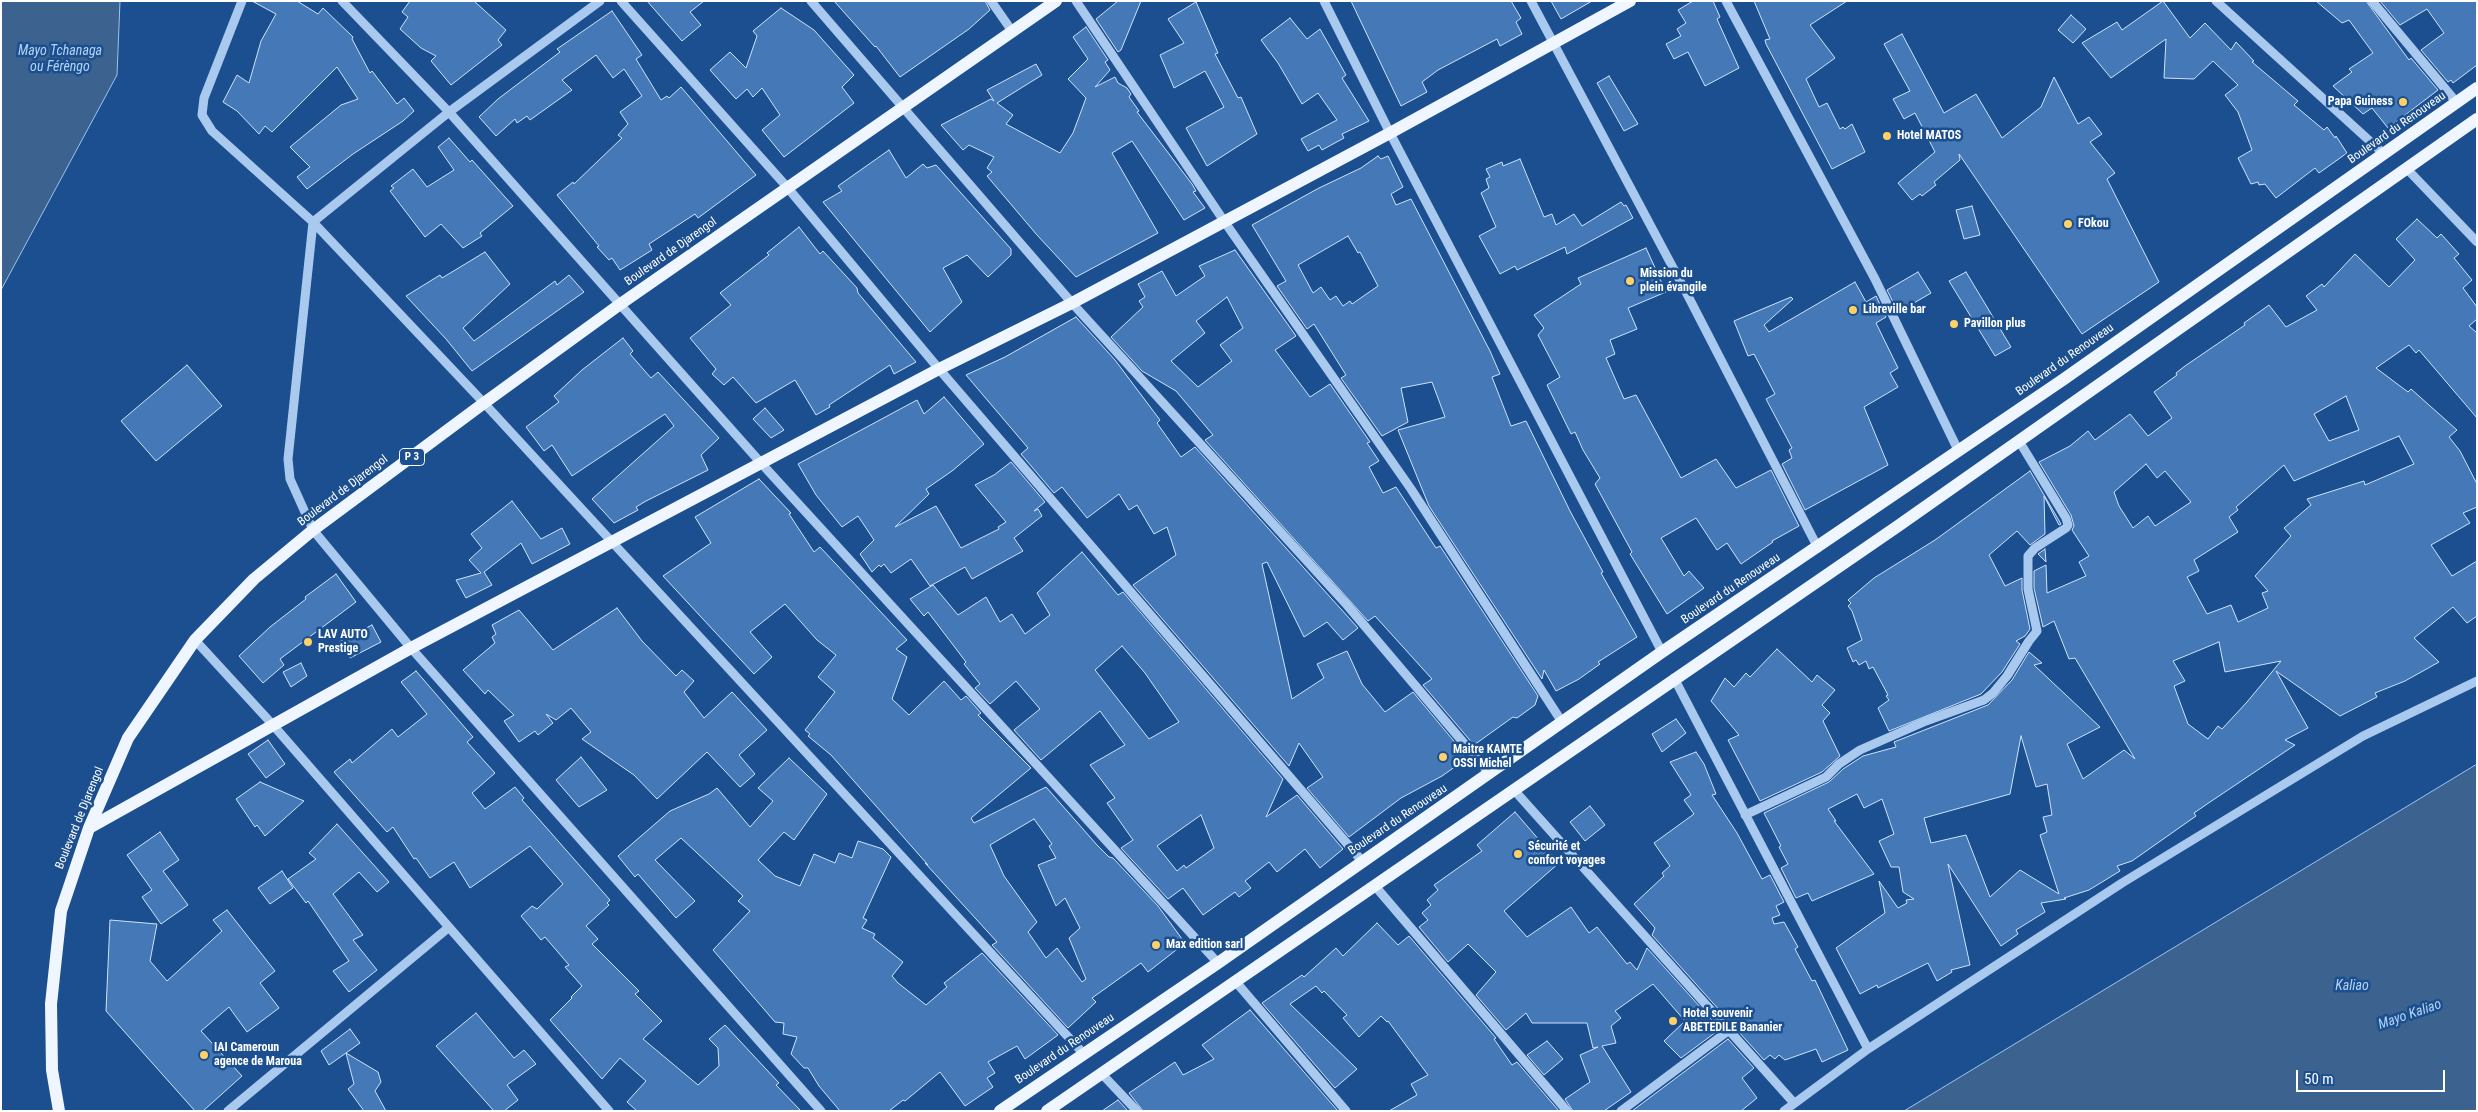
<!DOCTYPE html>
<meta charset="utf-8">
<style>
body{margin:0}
#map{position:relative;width:2478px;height:1112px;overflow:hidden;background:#1b4f8f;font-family:"Roboto Condensed",sans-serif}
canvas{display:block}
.frame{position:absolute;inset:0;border:2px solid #fff;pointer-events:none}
.scale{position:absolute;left:2296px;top:1070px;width:149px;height:22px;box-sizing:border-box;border:2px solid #fff;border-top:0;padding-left:6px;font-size:15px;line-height:18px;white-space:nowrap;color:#fff;-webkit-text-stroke:4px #1b4f8f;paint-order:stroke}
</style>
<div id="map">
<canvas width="2478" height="1112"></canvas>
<div class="frame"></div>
<div class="scale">50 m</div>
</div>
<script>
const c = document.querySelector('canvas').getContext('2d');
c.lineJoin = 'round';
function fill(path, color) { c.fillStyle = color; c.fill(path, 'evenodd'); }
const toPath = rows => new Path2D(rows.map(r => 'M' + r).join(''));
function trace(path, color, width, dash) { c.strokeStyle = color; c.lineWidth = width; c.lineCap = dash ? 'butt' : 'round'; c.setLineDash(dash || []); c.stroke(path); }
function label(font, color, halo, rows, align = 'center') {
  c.font = font + ' "Roboto Condensed",sans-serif'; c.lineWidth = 5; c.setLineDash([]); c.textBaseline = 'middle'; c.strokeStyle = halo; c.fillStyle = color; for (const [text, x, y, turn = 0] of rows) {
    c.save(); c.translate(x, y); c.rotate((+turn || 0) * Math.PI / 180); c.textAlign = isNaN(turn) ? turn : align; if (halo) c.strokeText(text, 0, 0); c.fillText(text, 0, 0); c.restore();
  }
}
const water = toPath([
 [1,1,120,1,117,75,1,290,1,1],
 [2477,764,2477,1111,1904,1111,2477,764]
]);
const building = toPath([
 [252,1,297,1,318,14,323,8,353,37,352,39,370,73,372,71,397,104,404,98,414,111,403,121,353,154,307,189,297,177,310,167,290,147,341,105,358,99,337,67,272,132,265,126,259,134,237,111,223,102,237,75,249,83,261,41,276,14,252,1],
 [410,1,474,1,506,30,498,40,502,45,451,85,431,61,436,56,421,48,400,29,408,17,402,12,410,1],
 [647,1,704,1,690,12,701,25,682,41,647,1],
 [834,1,985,1,990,10,969,29,900,77,876,46,875,47,834,1],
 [1118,1,1141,1,1121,50,1118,52,1096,19,1118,1],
 [1351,1,1511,1,1521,18,1516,22,1522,34,1500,46,1497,39,1438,70,1422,82,1427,92,1401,106,1351,1],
 [1551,1,1592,1,1561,19,1551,1],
 [1693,1,1713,1,1720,17,1717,19,1739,68,1705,86,1688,52,1674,59,1666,44,1681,36,1677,29,1686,23,1678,10,1693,1],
 [1754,1,1847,1,1810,25,1835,58,1806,79,1819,107,1827,103,1840,129,1843,127,1845,129,1852,124,1865,152,1832,169,1766,44,1765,40,1770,39,1754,1],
 [2163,1,2190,38,2205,23,2231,50,2236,42,2254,61,2252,62,2298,101,2294,105,2324,130,2327,127,2335,138,2336,136,2347,153,2319,173,2315,168,2276,198,2265,184,2259,185,2258,182,2251,184,2238,158,2252,150,2238,112,2225,95,2238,85,2213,61,2194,79,2164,78,2166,39,2111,78,2082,43,2117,22,2122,30,2163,1],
 [2316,1,2366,1,2409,60,2411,58,2438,90,2388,128,2372,108,2363,114,2333,86,2352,72,2349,69,2373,53,2349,20,2342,23,2316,1],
 [2380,1,2477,1,2477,65,2453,83,2451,80,2448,82,2421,50,2444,33,2427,9,2400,25,2380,1],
 [1196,2,1218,53,1215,54,1238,98,1241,97,1257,134,1207,166,1186,128,1224,107,1205,71,1174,88,1160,55,1184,43,1168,19,1196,2],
 [781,8,814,30,854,75,842,87,854,103,784,157,762,130,780,115,762,88,753,97,747,89,736,99,710,70,730,52,746,68,757,36,753,31,781,8],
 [612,11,642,55,636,59,661,100,667,96,669,98,681,87,756,175,698,218,695,214,649,244,652,250,620,270,612,258,609,260,597,247,599,246,557,195,573,182,574,184,622,138,618,135,628,124,620,112,642,96,624,69,613,78,596,55,562,80,572,90,530,120,527,116,517,123,515,119,496,136,479,117,498,99,560,52,557,49,612,11],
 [2071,15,2086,29,2073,43,2058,30,2071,15],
 [1290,18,1307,39,1320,29,1346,75,1342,78,1369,121,1342,134,1344,138,1322,150,1319,145,1308,151,1301,139,1337,120,1318,93,1302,104,1278,63,1261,40,1290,18],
 [1086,27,1108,60,1105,62,1110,70,1095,87,1115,77,1118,83,1127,88,1131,94,1129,97,1139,111,1137,112,1192,184,1196,191,1193,192,1205,208,1184,220,1132,141,1112,153,1158,233,1076,277,1037,235,987,176,992,172,987,168,994,157,969,145,963,150,941,125,991,99,994,101,987,90,1036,64,1042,75,997,103,1013,115,1006,124,1060,153,1073,133,1086,98,1068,79,1088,59,1073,37,1086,27],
 [1902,34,1944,113,1976,94,2002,138,2041,107,2054,77,2078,124,2089,117,2102,134,2090,142,2115,173,2107,179,2159,282,2082,334,1959,154,1960,160,1934,182,1936,185,1922,196,1920,194,1912,200,1898,183,1935,152,1915,113,1904,119,1893,99,1910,91,1884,44,1902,34],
 [1609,76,1638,124,1624,131,1597,83,1609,76],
 [449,138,470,162,472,160,513,206,480,233,482,236,463,248,441,224,425,237,390,191,394,188,391,186,413,169,427,187,454,170,438,147,449,138],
 [889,150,906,178,923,164,927,168,936,165,1011,249,1011,255,988,277,967,255,943,268,962,302,930,332,823,202,842,191,838,186,889,150],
 [1378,156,1381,159,1388,156,1403,187,1391,194,1396,205,1411,199,1490,351,1500,374,1492,377,1511,426,1526,421,1570,511,1603,572,1601,573,1637,637,1598,662,1600,664,1579,679,1556,691,1544,670,1542,679,1429,506,1398,430,1445,417,1432,382,1401,388,1408,422,1382,436,1341,378,1346,375,1314,324,1307,329,1277,286,1286,281,1252,225,1319,188,1361,168,1378,156],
 [1348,236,1358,253,1360,252,1378,286,1352,304,1350,301,1343,306,1336,296,1330,300,1321,287,1313,293,1298,265,1348,236],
 [1520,159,1544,217,1552,214,1556,225,1574,214,1582,226,1621,202,1624,206,1626,205,1633,218,1567,254,1565,247,1517,270,1515,266,1500,274,1479,236,1496,227,1481,193,1489,188,1486,179,1490,177,1486,169,1502,162,1503,166,1520,159],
 [1972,206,1980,235,1964,239,1956,210,1972,206],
 [2417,219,2437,238,2441,234,2459,254,2454,258,2472,280,2463,288,2477,307,2477,319,2469,326,2477,333,2477,418,2419,350,2416,353,2409,345,2376,368,2408,392,2411,389,2457,430,2449,437,2460,451,2477,484,2477,507,2463,513,2470,523,2431,545,2452,576,2477,561,2477,616,2467,623,2453,607,2414,638,2439,662,2405,681,2375,693,2377,697,2340,716,2276,671,2308,728,2285,740,2295,745,2210,802,2194,813,2196,816,2132,861,2117,866,2120,871,2089,890,2064,898,2066,899,2041,903,2045,912,2016,930,2018,934,2001,946,1948,864,1970,965,1951,970,1952,972,1937,981,1928,963,1878,988,1877,985,1860,994,1836,948,1885,913,1879,881,1898,908,1907,903,1906,900,1914,899,1903,892,1899,867,1891,867,1879,841,1894,834,1882,799,1864,808,1857,794,1828,809,1836,821,1834,821,1874,874,1812,901,1808,893,1796,898,1781,868,1788,864,1779,847,1781,846,1764,813,1829,782,1843,769,1863,756,1896,747,1894,742,1988,705,2012,680,2029,652,2042,663,2034,665,2100,727,2067,744,2083,779,2124,750,2135,759,2075,658,2069,659,2054,621,2043,627,2034,588,2034,571,2046,565,2047,593,2086,576,2079,562,2089,556,2072,530,2074,526,2071,515,2039,462,2070,446,2088,431,2095,440,2130,414,2148,436,2172,418,2154,392,2177,375,2176,373,2185,366,2245,325,2244,323,2269,305,2286,327,2317,310,2306,296,2322,284,2324,287,2355,254,2389,287,2415,260,2396,239,2417,219],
 [2346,396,2359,430,2329,441,2314,414,2346,396],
 [2399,436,2414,464,2365,485,2364,481,2307,499,2311,505,2284,528,2291,536,2255,576,2268,591,2262,593,2268,608,2238,622,2231,605,2207,614,2187,577,2199,571,2194,560,2238,532,2229,517,2238,510,2236,507,2284,465,2294,481,2399,436],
 [2146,464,2157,478,2165,471,2191,502,2155,526,2148,516,2133,528,2119,506,2114,492,2146,464],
 [2219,642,2225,672,2281,661,2247,702,2222,729,2218,726,2208,739,2188,724,2174,686,2185,681,2173,661,2219,642],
 [2021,736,2036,787,2047,784,2052,815,2043,817,2047,832,2040,835,2059,894,2020,870,1990,897,1966,835,1931,843,1924,818,2010,794,2021,736],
 [799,227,820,254,823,251,857,288,858,293,916,362,894,374,890,365,829,405,830,407,816,415,795,380,756,403,733,377,724,385,712,374,716,369,690,338,731,305,720,293,769,255,767,253,799,227],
 [1646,248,1666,292,1628,308,1637,329,1610,340,1615,354,1606,358,1624,399,1636,395,1681,478,1716,459,1736,488,1771,470,1799,526,1772,541,1773,542,1741,564,1727,543,1717,550,1696,518,1661,538,1684,576,1689,571,1704,588,1667,614,1630,554,1632,552,1595,484,1600,478,1583,450,1575,432,1571,434,1547,385,1560,377,1538,335,1544,328,1534,315,1581,284,1578,278,1646,248],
 [1235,250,1296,336,1275,350,1310,397,1330,384,1370,442,1367,443,1379,461,1369,467,1383,493,1396,487,1436,548,1440,546,1538,696,1535,705,1517,718,1513,717,1474,745,1423,685,1432,679,1375,616,1368,621,1205,440,1213,435,1176,391,1142,371,1111,337,1143,307,1139,301,1145,297,1138,284,1162,271,1176,296,1205,276,1199,266,1235,250],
 [1227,297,1243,328,1220,345,1232,361,1198,387,1171,361,1205,333,1196,321,1227,297],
 [485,252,510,284,463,328,474,341,555,281,557,285,569,275,584,292,472,371,446,339,406,296,440,275,442,278,485,252],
 [1918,272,1931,293,1902,310,1901,308,1897,310,1887,290,1918,272],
 [1966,272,2011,347,1995,356,1949,281,1966,272],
 [1855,282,1866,302,1876,296,1886,317,1876,323,1898,368,1890,373,1898,387,1864,407,1888,465,1805,510,1782,464,1792,458,1789,450,1792,448,1766,399,1775,394,1754,354,1748,356,1734,321,1791,297,1793,299,1764,325,1769,332,1855,282],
 [1076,317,1115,360,1160,420,1157,423,1181,457,1195,447,1358,628,1343,640,1327,622,1304,637,1267,562,1262,564,1292,699,1324,678,1317,664,1347,651,1362,684,1385,712,1413,692,1463,752,1462,754,1466,759,1442,776,1401,798,1349,837,1307,788,1323,777,1299,743,1289,766,1133,585,1176,555,1167,527,1154,534,1137,505,1129,510,1119,494,1087,518,1062,487,1054,493,1021,454,1028,448,966,375,1005,357,1076,317],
 [623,338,633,351,630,354,651,378,658,372,719,438,701,455,708,470,646,501,636,507,638,510,614,523,592,499,674,426,665,414,572,476,552,445,544,451,526,427,559,402,554,396,582,370,623,338],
 [187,365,222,406,156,461,121,421,187,365],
 [944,397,984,444,952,471,926,489,929,494,895,527,936,506,961,548,999,529,998,527,1006,522,975,485,994,475,1011,462,1045,502,1034,511,1038,509,1042,516,1014,538,1023,551,972,579,965,567,930,586,911,559,891,573,884,564,881,567,879,565,872,572,860,554,874,540,858,516,842,527,816,495,798,464,917,400,924,414,944,397],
 [765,408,784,430,771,438,753,419,765,408],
 [2030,471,2061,524,2059,525,2044,496,2045,534,2030,545,2017,531,1989,555,2005,586,2022,578,2022,590,2030,629,2025,636,2016,641,2020,644,2002,672,1981,694,1889,731,1878,708,1889,700,1886,696,1888,695,1873,667,1869,669,1866,661,1859,665,1856,660,1853,662,1847,648,1862,640,1852,611,1848,606,1851,603,1848,600,1874,578,1935,540,2030,471],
 [759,479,791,513,789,514,814,552,820,547,907,640,896,649,907,657,892,699,909,715,944,681,961,700,966,696,981,713,978,715,1031,768,971,818,974,823,1046,787,1097,845,1109,857,1113,858,1158,906,1185,943,1148,972,1141,963,1092,998,1096,1002,1068,1028,992,945,997,942,925,863,928,865,831,755,808,736,810,734,805,730,835,692,818,677,836,655,817,640,785,604,750,632,772,657,754,674,663,576,711,543,695,517,759,479],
 [1034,819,1052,844,1049,846,1056,858,1038,865,1056,906,1065,898,1080,928,1069,938,1086,979,1082,982,1057,948,1046,958,1028,932,1037,922,1004,876,990,845,1034,819],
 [512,501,541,539,562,528,570,544,532,564,521,543,484,572,492,585,466,598,456,580,481,573,469,560,482,548,471,534,512,501],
 [2045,549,2046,562,2038,554,2045,549],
 [1082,552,1118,595,1123,592,1283,779,1266,817,1297,795,1343,849,1320,868,1305,849,1277,872,1269,862,1245,881,1251,888,1239,897,1235,892,1203,915,1183,888,1168,899,1121,848,1133,840,1107,803,1115,798,1090,765,1125,745,1100,711,1041,760,1014,730,1040,709,1016,681,990,704,975,688,980,684,964,664,966,662,928,612,924,616,910,599,933,585,958,615,986,597,1000,622,1012,614,1025,634,1050,615,1037,593,1082,552],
 [1122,646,1145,673,1179,722,1149,739,1095,670,1122,646],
 [1201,815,1214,848,1186,868,1184,865,1177,871,1157,846,1201,815],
 [336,574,356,602,280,659,284,665,263,683,239,656,270,627,306,599,305,597,336,574],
 [617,608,642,641,676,676,682,670,694,681,684,692,704,718,732,692,767,730,739,755,755,774,740,787,707,752,657,799,634,775,582,739,591,732,571,708,556,720,546,714,553,723,538,735,535,731,519,742,504,721,514,715,488,690,485,694,463,670,495,643,492,637,496,634,492,625,519,610,553,650,617,608],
 [372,625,381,642,350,658,339,642,372,625],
 [1777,649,1812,682,1817,675,1835,690,1822,705,1830,713,1823,721,1840,756,1822,772,1760,801,1728,740,1739,735,1711,701,1725,678,1734,687,1746,673,1750,677,1777,649],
 [301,663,307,676,291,687,283,672,301,663],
 [416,671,473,737,467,742,495,773,472,793,485,809,515,787,524,798,522,800,610,900,607,903,609,905,586,926,598,939,592,944,639,991,635,994,662,1021,643,1039,698,1085,719,1066,718,1048,709,1039,725,1025,779,1083,776,1085,801,1111,637,1111,627,1102,646,1081,620,1058,602,1079,550,1020,572,998,571,997,582,986,565,967,569,965,545,937,541,940,521,916,532,906,537,909,563,884,530,846,470,888,454,862,430,878,416,858,414,859,393,827,387,832,334,772,350,759,352,763,392,729,398,737,427,714,401,682,416,671],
 [1676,719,1686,733,1662,752,1652,734,1676,719],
 [268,740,285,764,266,778,248,754,268,740],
 [1696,752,1704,764,1716,794,1712,795,1737,833,1762,879,1770,875,1784,902,1776,906,1780,915,1772,918,1774,924,1784,922,1798,947,1795,949,1812,981,1815,980,1848,1050,1822,1062,1816,1049,1785,1060,1779,1055,1775,1059,1770,1055,1764,1060,1652,935,1655,928,1634,904,1664,876,1662,873,1670,866,1654,843,1694,814,1684,800,1691,795,1670,762,1696,752],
 [581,757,607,790,579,807,556,780,581,757],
 [789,758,827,794,794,840,784,832,758,860,775,876,800,886,814,854,835,863,839,853,852,858,858,841,883,849,891,857,863,918,867,920,862,928,875,934,873,938,903,962,892,976,898,983,926,1005,947,987,944,983,982,953,1058,1035,1025,1059,1017,1046,988,1062,995,1073,987,1078,993,1087,965,1106,940,1072,905,1101,903,1100,889,1111,840,1111,819,1086,808,1068,804,1068,791,1054,797,1037,783,1034,784,1023,775,1022,713,950,750,911,738,901,743,896,681,838,655,860,695,901,676,918,638,874,635,877,618,856,670,811,709,794,717,788,750,827,773,801,758,788,789,758],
 [260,782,304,801,265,836,257,825,255,827,236,799,260,782],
 [1590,806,1605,825,1585,841,1570,822,1590,806],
 [1515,812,1559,863,1504,911,1527,937,1571,907,1589,933,1597,927,1627,964,1630,962,1637,970,1647,948,1720,1029,1681,1058,1664,1041,1685,1021,1653,984,1615,1011,1621,1018,1611,1026,1616,1043,1602,1046,1631,1092,1604,1111,1573,1111,1565,1099,1590,1082,1580,1055,1598,1047,1593,1048,1587,1023,1532,1023,1526,1013,1506,1030,1476,995,1496,972,1468,944,1448,962,1419,927,1428,920,1422,913,1431,905,1427,900,1438,890,1434,885,1482,851,1477,845,1515,812],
 [337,824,389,882,377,892,359,872,333,894,363,935,353,940,377,970,349,992,333,971,349,961,308,901,306,903,288,879,316,859,309,853,337,824],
 [160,832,179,860,163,871,188,905,161,924,142,897,152,890,127,855,160,832],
 [282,871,293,888,270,904,258,888,282,871],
 [227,910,275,971,260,983,279,1008,247,1032,229,1007,201,1031,242,1076,203,1111,195,1111,106,1011,110,920,157,924,150,961,167,981,222,931,213,920,227,910],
 [1377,923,1398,945,1409,936,1496,1038,1494,1039,1512,1065,1517,1062,1559,1111,1389,1111,1417,1095,1411,1084,1428,1075,1388,1021,1387,1022,1381,1016,1359,1037,1343,1018,1347,1015,1324,991,1322,993,1316,986,1290,1004,1357,1069,1335,1088,1262,1003,1302,975,1304,977,1336,948,1343,956,1377,923],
 [1250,1010,1338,1111,1143,1111,1129,1093,1175,1062,1183,1075,1214,1059,1202,1045,1250,1010],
 [476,1013,514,1058,524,1050,536,1064,507,1085,518,1100,504,1111,494,1111,436,1046,476,1013],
 [350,1029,360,1043,346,1053,378,1072,381,1082,375,1091,386,1111,364,1111,348,1089,354,1084,346,1053,329,1065,321,1051,350,1029],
 [1728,1039,1754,1068,1742,1078,1757,1098,1741,1111,1632,1111,1728,1039],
 [1547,1041,1563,1059,1544,1075,1527,1055,1547,1041],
 [1118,1100,1128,1111,1102,1111,1118,1100]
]);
const minor = toPath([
 [242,1,204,98,202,115,212,131,313,222,484,403,1083,1053],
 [342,1,449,112,761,463,1218,963],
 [600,1,449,112,313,222,288,459,290,479,313,530,411,648,821,1111],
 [621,1,787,187,939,369,1362,861],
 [811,1,1072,303,1347,605,1490,774],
 [991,1,1012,31],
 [1076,1,1224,221,1411,489,1562,722],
 [1324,1,1390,133,1662,652],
 [1531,1,1687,294,1818,548],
 [1726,1,1875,279,1958,450],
 [2216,1,2384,154],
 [2372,1,2457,103],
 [2407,169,2477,242],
 [195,640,273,725,609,1111],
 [1674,678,1868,1049],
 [1514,790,1794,1103],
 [1745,815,1826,777,1839,764,1860,750,1926,721,1984,700,1993,693,2007,676,2029,641,2037,631,2028,589,2028,556,2035,548,2066,528,2068,525,2066,518,2019,441],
 [1375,886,1567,1111],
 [1236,982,1346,1111],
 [1101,1073,1137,1111],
 [228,1111,448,928],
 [1621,1111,1728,1031],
 [1784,1111,1868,1049,2122,883,2363,736,2477,681]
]);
const major = toPath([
 [89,828,411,648,939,369,1072,303,1390,133,1630,1],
 [59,1111,52,1070,51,1004,61,911,89,828,128,738,195,640,254,579,313,530,484,403,619,305,1056,1],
 [1000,1111,1218,963,1662,652,2064,379,2477,88],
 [1047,1111,1898,526,2477,119]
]);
const markers = [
 [2403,102,5,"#ffd166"],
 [1887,136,5,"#ffd166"],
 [2068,224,5,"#ffd166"],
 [1630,281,5,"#ffd166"],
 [1853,310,5,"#ffd166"],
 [1954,324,5,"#ffd166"],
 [308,642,5,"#ffd166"],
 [1443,757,5,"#ffd166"],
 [1518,854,5,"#ffd166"],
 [1156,945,5,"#ffd166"],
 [1673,1021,5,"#ffd166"],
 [204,1055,5,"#ffd166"]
];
const shields = [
 [412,457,25]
];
const shieldNames = [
 ["P 3",412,457]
];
const poiNames = [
 ["Papa Guiness",2393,102,"right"],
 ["Hotel MATOS",1897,136],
 ["FOkou",2078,224],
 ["Mission du",1640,274],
 ["plein évangile",1640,288],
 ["Libreville bar",1863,310],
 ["Pavillon plus",1964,324],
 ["LAV AUTO",318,635],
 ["Prestige",318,649],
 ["Maitre KAMTE",1453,750],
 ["OSSI Michel",1453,764],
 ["Sécurité et",1528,847],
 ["confort voyages",1528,861],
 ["Max edition sarl",1166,945],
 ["Hotel souvenir",1683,1014],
 ["ABETEDILE Bananier",1683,1028],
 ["IAI Cameroun",214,1048],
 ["agence de Maroua",214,1062]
];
const streetNames = [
 ["Boulevard du Renouveau",2397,128,-35],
 ["Boulevard de Djarengol",671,252,-35],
 ["Boulevard du Renouveau",2065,360,-35],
 ["Boulevard de Djarengol",343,491,-37],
 ["Boulevard du Renouveau",1731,589,-34],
 ["Boulevard de Djarengol",80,818,-68],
 ["Boulevard du Renouveau",1398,820,-34],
 ["Boulevard du Renouveau",1065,1049,-34]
];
const waterNames = [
 ["Mayo Tchanaga",60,51],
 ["ou Férèngo",60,67],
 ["Kaliao",2352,986],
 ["Mayo Kaliao",2410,1015,-19]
];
fill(water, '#3c6290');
trace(water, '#9cc4f0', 1);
fill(building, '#4478b7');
trace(building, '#cfe3fa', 1);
trace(minor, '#a9c9ee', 9);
trace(major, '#f0f6ff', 12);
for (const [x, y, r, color] of markers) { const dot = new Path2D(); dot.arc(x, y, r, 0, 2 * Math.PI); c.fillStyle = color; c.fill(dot); trace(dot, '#1b4f8f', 2); }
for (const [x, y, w] of shields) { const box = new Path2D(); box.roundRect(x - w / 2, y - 8.5, w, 17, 4); c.fillStyle = '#1b4f8f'; c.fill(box); trace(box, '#fff', 1); }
label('bold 11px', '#fff', null, shieldNames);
label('bold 12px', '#fff', '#1b4f8f', poiNames, 'left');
label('12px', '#fff', '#1b4f8f', streetNames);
label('italic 14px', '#b5d3f5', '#1b4f8f', waterNames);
</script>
